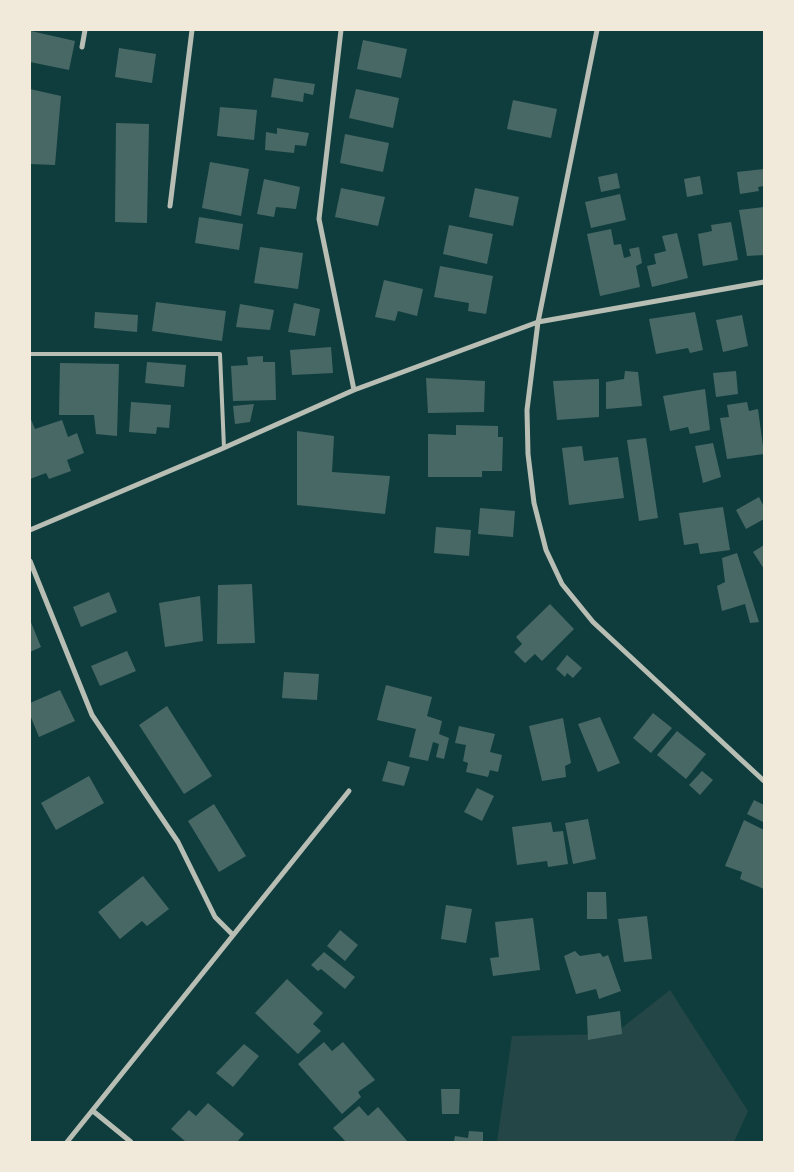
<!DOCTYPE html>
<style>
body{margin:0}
#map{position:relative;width:794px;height:1172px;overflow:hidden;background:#0f3d3e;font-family:"Fira Sans Condensed",sans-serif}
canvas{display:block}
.frame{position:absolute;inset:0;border:31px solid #f1e9da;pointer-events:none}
</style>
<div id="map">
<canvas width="794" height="1172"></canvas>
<div class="frame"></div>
</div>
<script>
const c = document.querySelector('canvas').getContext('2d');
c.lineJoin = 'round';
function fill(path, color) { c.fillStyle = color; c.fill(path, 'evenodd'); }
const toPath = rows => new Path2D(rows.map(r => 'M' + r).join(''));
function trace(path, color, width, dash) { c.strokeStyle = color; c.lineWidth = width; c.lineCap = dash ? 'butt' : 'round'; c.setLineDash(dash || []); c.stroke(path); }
const green = toPath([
 [670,990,748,1111,734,1142,497,1142,512,1036,614,1034]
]);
const building = toPath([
 [31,31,75,41,69,70,30,62],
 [363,40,407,49,401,78,357,69],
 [119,48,156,54,152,83,115,77],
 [274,78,315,84,313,95,304,93,303,102,271,97],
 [30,89,61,96,55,165,30,164],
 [356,89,399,98,393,128,349,118],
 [513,100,557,109,551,138,507,129],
 [220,107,257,110,254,140,217,136],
 [116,123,149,124,147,223,115,222],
 [277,128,309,133,306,146,295,145,294,153,265,150,266,132,277,134],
 [345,134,389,143,383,172,340,163],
 [210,162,249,169,241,216,202,208],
 [764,169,764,186,758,187,759,191,740,194,737,172],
 [617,173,620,188,601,192,598,177],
 [700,176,703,194,687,197,684,179],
 [264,179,300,187,296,209,276,207,274,217,257,214],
 [341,188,385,197,378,226,335,217],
 [475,188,519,197,513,226,469,217],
 [620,194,626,220,591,228,585,202],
 [764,207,764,255,747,256,739,210],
 [199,217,243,224,239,250,195,243],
 [731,222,738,260,703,266,698,234,712,231,711,225],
 [449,225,493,234,487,264,443,254],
 [611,229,614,245,621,244,624,258,631,256,629,249,639,247,642,263,636,266,640,287,600,296,587,234],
 [677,233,688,278,652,287,647,266,656,264,654,254,666,251,662,236],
 [260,247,303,253,298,289,254,283],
 [440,266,493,276,486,314,468,311,469,303,434,297],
 [384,280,423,289,417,316,398,311,395,321,375,317],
 [156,302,226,311,222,341,152,331],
 [294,303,320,309,315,336,288,332],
 [240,304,274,310,270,330,236,327],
 [95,312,138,315,137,332,94,328],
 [695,312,703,350,690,353,688,348,656,354,649,319],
 [742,315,748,346,723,352,716,320],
 [331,347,333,373,292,375,290,350],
 [263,356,263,362,275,362,276,400,233,401,231,366,248,365,247,357],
 [147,362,186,365,184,387,145,383],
 [60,363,119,364,117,436,96,434,94,415,59,415],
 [625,371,638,372,642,406,606,409,606,382,624,379],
 [736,371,738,394,716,397,713,373],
 [426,378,485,381,484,412,428,413],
 [599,379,599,417,557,420,553,381],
 [705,389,710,430,690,434,688,427,670,431,663,396],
 [131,402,171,405,169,428,157,427,156,434,129,432],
 [747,402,749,411,758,409,764,454,727,459,720,418,729,417,727,405],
 [254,404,250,422,235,424,233,406],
 [30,417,35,429,62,420,68,437,77,433,84,453,67,460,71,471,49,479,46,473,30,479],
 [456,425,498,426,498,437,503,437,502,471,482,471,482,477,428,477,428,434,456,435],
 [297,431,334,436,332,472,390,476,385,514,297,505],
 [646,438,658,518,639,521,627,440],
 [713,443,721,477,703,483,695,446],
 [582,446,584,461,618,457,624,498,569,505,562,448],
 [759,497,764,507,764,519,746,529,736,510],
 [723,507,730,550,700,554,698,543,684,545,679,513],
 [480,508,515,511,513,537,478,534],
 [436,527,471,530,469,556,434,553],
 [764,545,764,569,753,552],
 [737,553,759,622,750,623,745,604,722,611,717,586,725,582,722,558],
 [252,584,255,643,217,644,218,585],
 [109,592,117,612,81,627,73,607],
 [200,596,203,641,165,647,159,603],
 [550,604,574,629,542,661,535,654,525,663,514,652,522,644,516,637],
 [30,620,41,647,30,652],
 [127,651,136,671,100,686,91,666],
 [567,655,582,668,573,678,567,673,565,677,556,669],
 [284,672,319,674,317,700,282,698],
 [386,685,432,697,427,716,442,721,439,734,449,738,444,759,436,757,439,744,433,742,428,761,409,757,416,729,377,720],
 [60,690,75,721,39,737,30,715,30,703],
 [167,706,212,776,184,794,139,725],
 [653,713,672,728,651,753,633,738],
 [600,717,620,763,598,772,578,724],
 [563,718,571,763,565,766,566,777,542,781,529,726],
 [459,726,495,734,490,752,502,755,498,772,490,770,488,777,466,772,468,763,463,761,466,745,455,743],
 [677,731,706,754,686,779,657,755],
 [388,761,410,767,404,786,382,781],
 [702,771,713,780,700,795,689,785],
 [89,776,104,803,56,830,41,803],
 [477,788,494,796,482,821,464,812],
 [754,800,764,805,763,822,747,814],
 [214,804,246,856,219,872,188,821],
 [588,819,596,859,573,864,565,823],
 [744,820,764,830,764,889,740,879,742,872,725,866],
 [551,822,553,832,563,831,568,864,548,867,547,861,517,865,512,827],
 [143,876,169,909,147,926,142,921,120,939,98,912],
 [587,892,606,892,607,919,587,919],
 [446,905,472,909,466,943,441,939],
 [647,916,652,959,624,962,618,919],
 [533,918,540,970,493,976,490,958,499,957,495,922],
 [340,930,358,945,345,961,327,946],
 [575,951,580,956,600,953,603,957,608,955,621,991,599,999,596,989,576,994,564,956],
 [324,952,355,977,345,989,321,969,318,971,311,965],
 [287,979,323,1013,313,1024,321,1031,298,1054,255,1013],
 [620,1011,622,1034,588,1040,587,1016],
 [324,1042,332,1051,343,1042,375,1080,358,1092,361,1097,342,1114,298,1064],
 [244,1044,259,1056,233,1087,216,1073],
 [441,1089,460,1089,459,1114,442,1114],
 [208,1103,244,1134,237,1142,186,1142,171,1129,189,1110,196,1116],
 [359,1106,368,1116,378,1107,408,1142,346,1142,333,1128],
 [469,1131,483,1132,483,1142,454,1142,455,1136,468,1138]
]);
const service = toPath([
 [30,354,220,354,224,448]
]);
const minor = toPath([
 [341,30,319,219,354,390],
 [597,30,538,322,527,410,528,454,534,503,546,550,562,584,593,622,764,781],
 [82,47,85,30],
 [170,206,192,30],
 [30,530,219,450,354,390,538,322,764,282],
 [30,561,92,715,178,842,215,917,233,935],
 [93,1111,131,1142],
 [67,1142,349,791]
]);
fill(green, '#244646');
fill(building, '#486865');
trace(service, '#b8beb3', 4);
trace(minor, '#b8beb3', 5);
</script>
